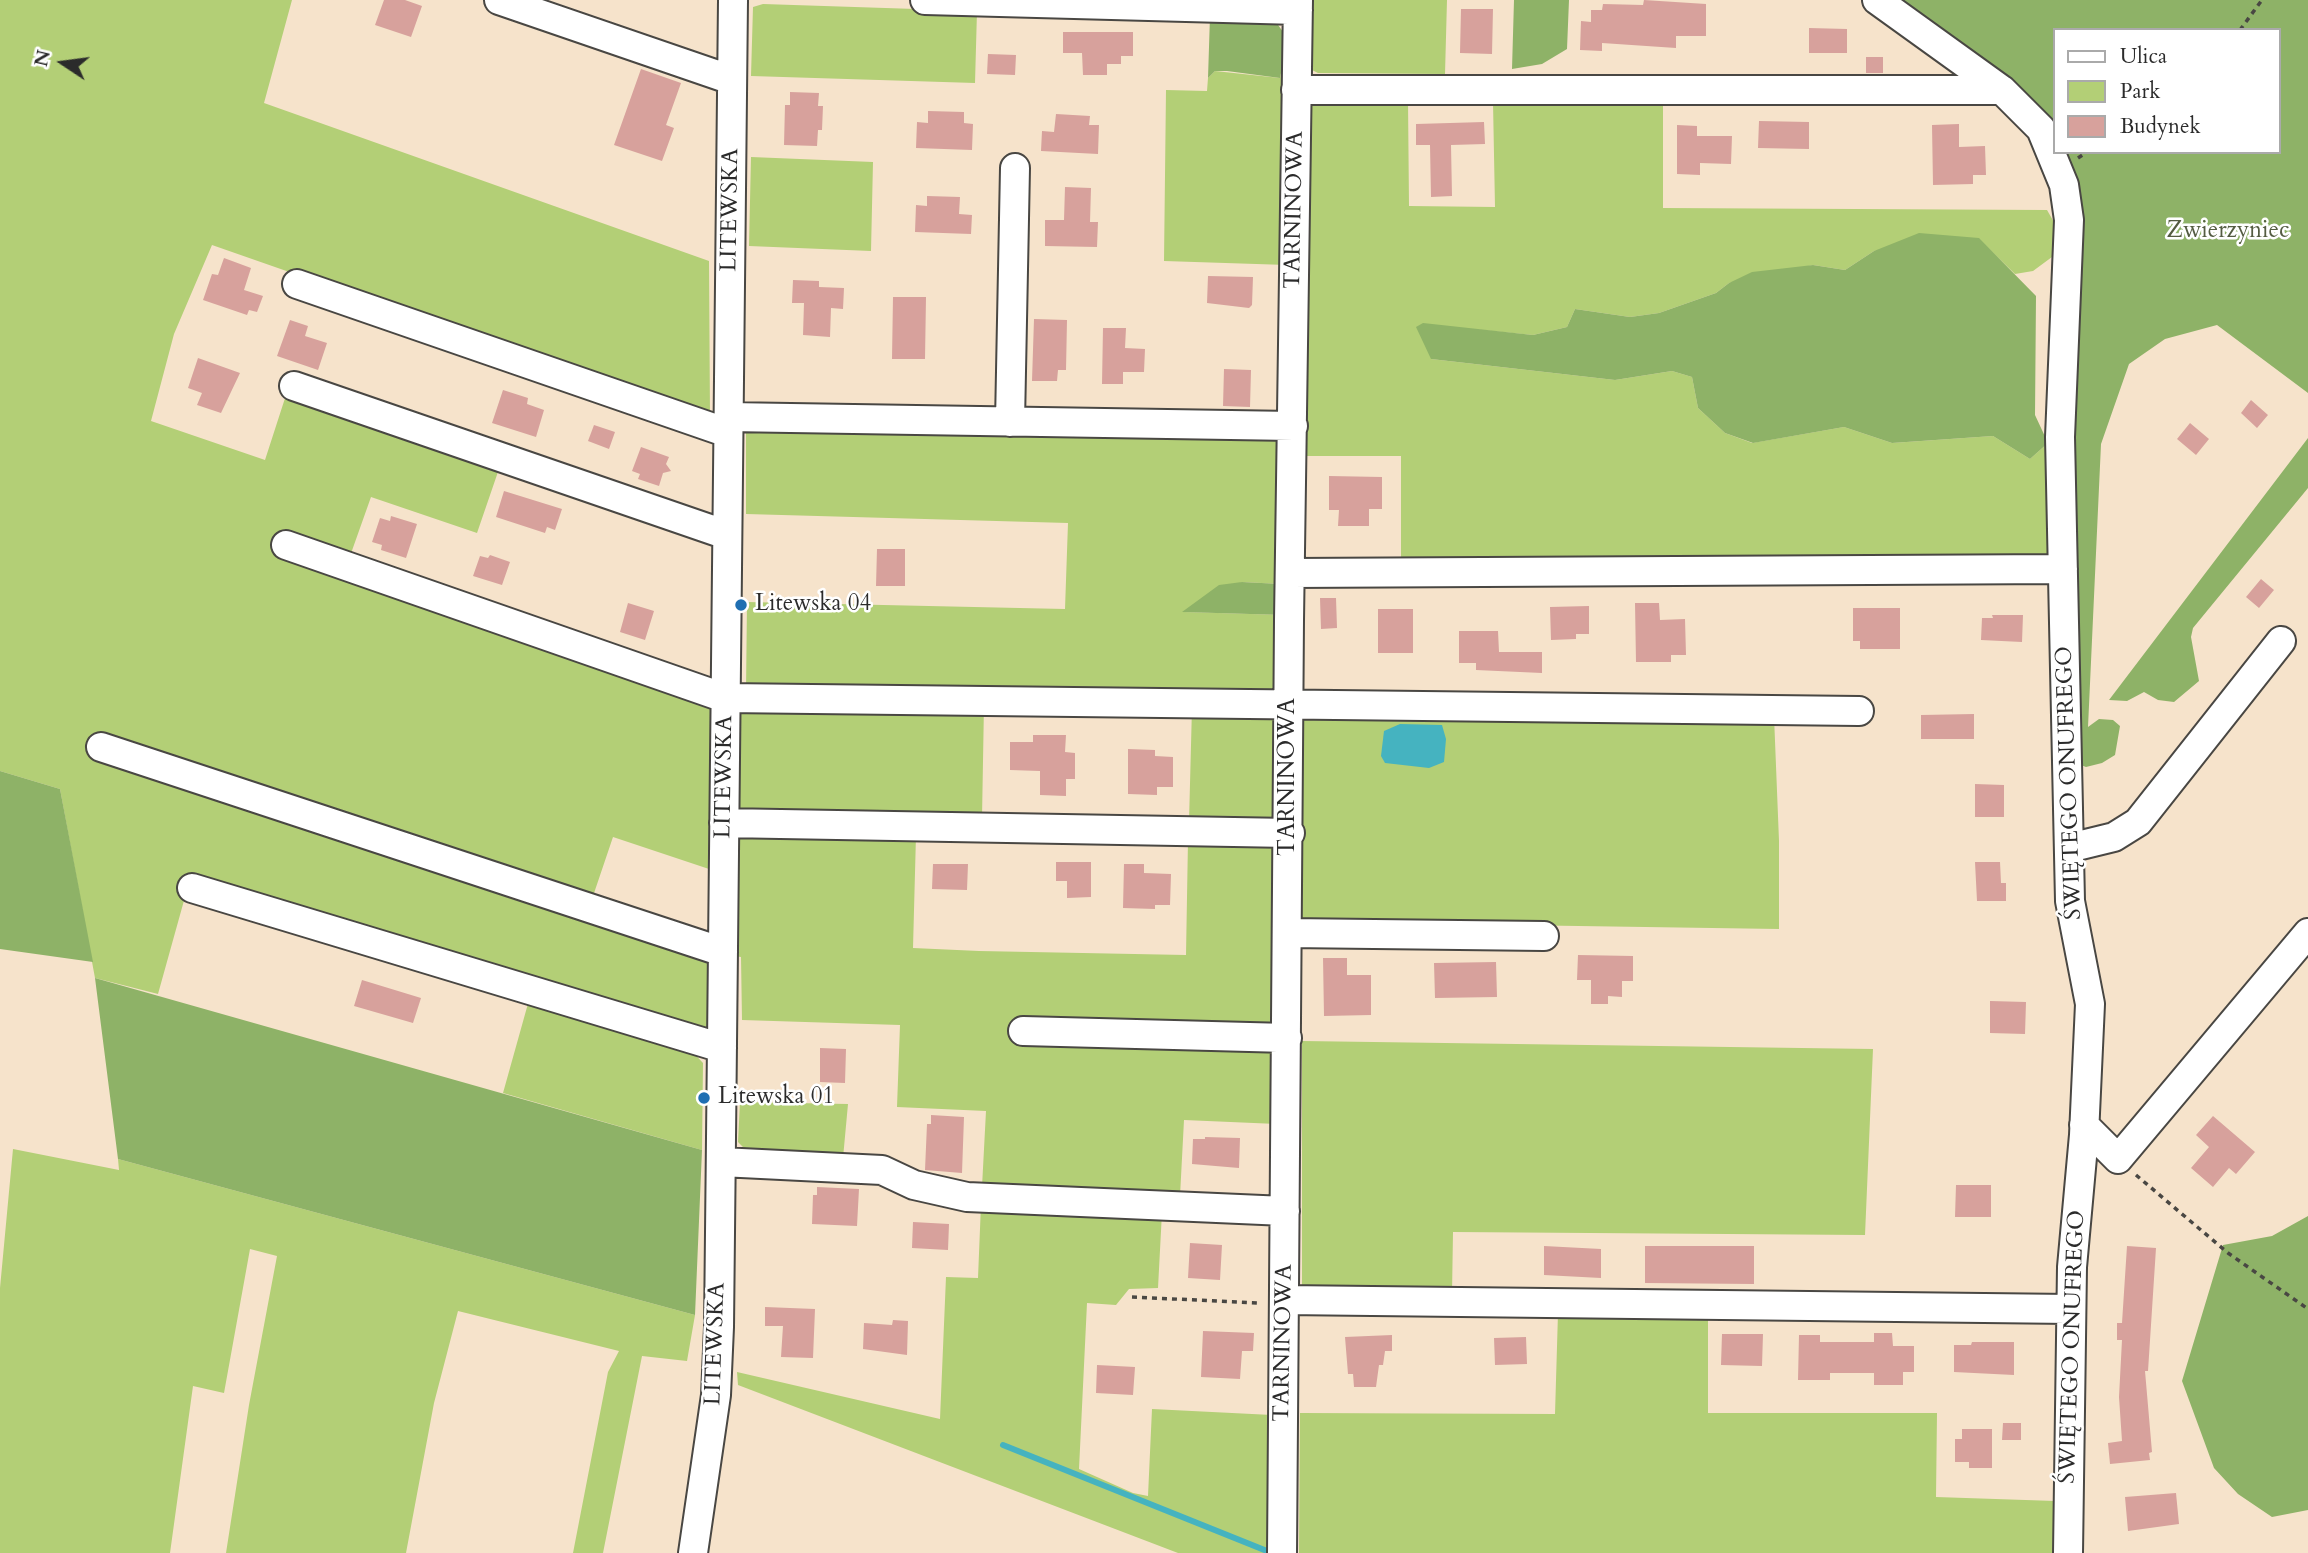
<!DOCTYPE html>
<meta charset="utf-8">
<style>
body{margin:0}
#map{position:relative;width:2308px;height:1553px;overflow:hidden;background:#f6e3cb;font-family:Cardo,serif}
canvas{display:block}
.legend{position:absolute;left:2053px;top:28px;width:228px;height:126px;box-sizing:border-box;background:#fff;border:2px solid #aaa;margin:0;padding:9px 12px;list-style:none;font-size:21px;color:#2b2b2b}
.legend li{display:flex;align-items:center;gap:14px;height:35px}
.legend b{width:35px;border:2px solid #aaa}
.north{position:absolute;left:28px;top:28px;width:70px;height:70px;-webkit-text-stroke:5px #fff;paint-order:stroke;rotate:283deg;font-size:19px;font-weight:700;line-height:28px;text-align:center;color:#2b2b2b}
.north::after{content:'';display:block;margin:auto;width:24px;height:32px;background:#2b2b2b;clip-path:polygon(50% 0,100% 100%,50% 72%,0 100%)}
</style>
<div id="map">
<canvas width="2308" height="1553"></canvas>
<ul class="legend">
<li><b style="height:9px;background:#fff"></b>Ulica</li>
<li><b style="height:19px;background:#b3cf76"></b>Park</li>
<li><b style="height:19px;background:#d7a19c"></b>Budynek</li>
</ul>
<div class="north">N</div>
</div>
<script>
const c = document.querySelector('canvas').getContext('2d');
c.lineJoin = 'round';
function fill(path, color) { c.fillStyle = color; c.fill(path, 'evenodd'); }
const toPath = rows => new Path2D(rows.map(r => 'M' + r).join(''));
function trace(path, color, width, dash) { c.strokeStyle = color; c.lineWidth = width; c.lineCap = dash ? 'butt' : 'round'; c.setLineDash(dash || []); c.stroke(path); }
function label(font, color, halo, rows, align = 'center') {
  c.font = font + ' Cardo,serif'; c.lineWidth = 5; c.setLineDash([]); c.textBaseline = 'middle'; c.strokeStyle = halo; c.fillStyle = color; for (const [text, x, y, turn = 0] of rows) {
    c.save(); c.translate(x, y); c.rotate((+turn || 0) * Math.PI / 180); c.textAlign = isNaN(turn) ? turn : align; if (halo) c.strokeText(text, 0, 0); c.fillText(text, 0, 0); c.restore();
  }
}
const green = toPath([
 [0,0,292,0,264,103,709,261,710,419,212,245,174,334,151,421,265,460,287,392,500,466,477,533,371,497,349,559,712,706,712,870,613,837,591,902,709,957,710,1026,701,1032,190,879,158,994,95,978,60,789,0,771],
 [1307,0,1447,0,1445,74,1318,73,1304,66],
 [763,4,977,11,975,83,751,76,753,7],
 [1288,39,1287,265,1164,261,1166,90,1207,91,1208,78,1215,71,1280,78],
 [1321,98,1408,101,1409,206,1495,207,1493,102,1663,102,1663,208,2047,210,2055,224,2052,257,2033,271,2015,274,1979,239,1874,251,1845,270,1813,265,1729,283,1716,293,1659,313,1630,317,1575,309,1567,327,1533,335,1471,329,1431,359,1615,380,1672,371,1692,377,1698,408,1725,433,1752,443,1844,427,1892,443,1993,436,2030,459,2048,443,2051,565,1401,560,1401,456,1304,456,1304,107],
 [751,157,873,162,871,251,749,246],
 [746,426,1275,438,1284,440,1281,584,1242,582,1184,612,1284,615,1283,698,746,691,747,602,1065,609,1068,523,746,514],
 [984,704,982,818,742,810,736,804,736,712],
 [1192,707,1283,709,1277,818,1267,823,1189,822],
 [1302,709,1774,716,1779,841,1779,929,1311,922,1302,918,1296,914],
 [916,835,913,948,979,951,1186,955,1188,840,1277,844,1277,1124,1184,1120,1180,1196,982,1187,986,1111,897,1107,900,1025,742,1020,741,957,734,956,736,836],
 [529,1000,687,1046,703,1063,702,1150,503,1093],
 [1302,1041,1873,1049,1865,1235,1453,1232,1452,1294,1708,1296,1708,1413,1937,1413,1936,1497,2055,1501,2056,1553,1299,1553,1300,1413,1555,1414,1558,1313,1302,1289],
 [740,1102,848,1104,843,1158,751,1155,738,1142],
 [13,1149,119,1170,118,1159,695,1315,687,1361,642,1356,603,1553,573,1553,608,1372,619,1351,458,1311,434,1403,406,1553,226,1553,249,1405,277,1256,250,1249,224,1393,193,1386,170,1553,0,1553,0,1288],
 [981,1204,1162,1212,1158,1288,1129,1289,1116,1305,1087,1303,1079,1469,1133,1493,1148,1496,1152,1409,1272,1415,1267,1553,1178,1553,738,1385,737,1372,940,1419,946,1277,978,1278]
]);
const forest = toPath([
 [1514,0,1569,0,1567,49,1542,64,1512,69],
 [1886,0,2308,0,2308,393,2217,325,2165,339,2129,364,2101,444,2088,727,2099,719,2113,720,2120,726,2115,755,2102,763,2086,767,2071,761,2061,152,2278,152,2278,30,2054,30,2054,134],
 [1210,16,1276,22,1288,39,1280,78,1227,71,1215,71,1208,78],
 [1919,233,1979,238,2036,296,2035,415,2048,443,2030,459,1993,436,1892,443,1844,427,1753,443,1725,433,1698,408,1692,377,1672,371,1615,380,1431,359,1416,327,1423,323,1533,335,1567,327,1575,309,1630,317,1659,313,1716,293,1729,283,1752,272,1813,265,1845,270,1874,251],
 [2308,438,2308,488,2193,628,2191,637,2199,681,2174,702,2158,700,2144,692,2127,701,2109,700],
 [1242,582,1281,584,1284,615,1182,612,1219,585],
 [0,771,60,789,93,962,0,949],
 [95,978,702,1150,695,1315,118,1159],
 [2308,1216,2308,1510,2272,1517,2238,1494,2214,1468,2182,1381,2223,1245,2272,1236]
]);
const water = toPath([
 [1400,724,1442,725,1446,739,1444,762,1429,768,1385,763,1381,756,1384,731]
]);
const stream = toPath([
 [1003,1445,1272,1553]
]);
const building = toPath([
 [384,0,405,0,422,6,411,37,375,25],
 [1644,0,1706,4,1706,36,1676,36,1676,48,1602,43,1602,51,1580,50,1581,21,1591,22,1591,10,1602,10,1603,4,1643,5],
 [1461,9,1493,9,1492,54,1460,53],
 [1809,28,1847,29,1847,53,1809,53],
 [1063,32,1133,32,1133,56,1121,56,1121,64,1107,64,1107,75,1083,75,1082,53,1063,53],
 [988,54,1016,55,1015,75,987,74],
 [1866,57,1883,57,1883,73,1866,73],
 [641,69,681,83,666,125,674,128,662,161,614,145],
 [790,92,819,93,818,106,823,106,822,130,818,130,817,146,784,145,785,105,790,105],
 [928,111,964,112,964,123,973,124,972,150,916,148,917,122,928,123],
 [1056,114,1090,116,1089,125,1099,125,1098,154,1041,151,1042,131,1054,132],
 [1759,121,1809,122,1809,149,1758,148],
 [1484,122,1485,144,1451,145,1452,196,1431,197,1430,145,1416,145,1416,124],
 [1959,124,1959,147,1985,146,1986,175,1973,175,1973,184,1933,185,1932,125],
 [1677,125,1697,126,1697,136,1732,136,1731,164,1700,163,1700,175,1677,174],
 [1065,187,1091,188,1090,222,1098,222,1097,247,1045,246,1045,220,1064,220],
 [927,196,960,197,959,214,972,215,971,234,915,232,916,205,927,206],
 [224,258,251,268,244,290,263,296,257,312,249,310,247,315,203,300,212,274,218,275],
 [1208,276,1253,277,1252,305,1249,308,1207,303],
 [793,280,819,281,819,287,844,288,843,309,831,308,830,337,803,335,804,303,792,303],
 [893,297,926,297,925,359,892,359],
 [1034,319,1067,320,1066,370,1058,370,1057,381,1032,381],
 [290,320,308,326,305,336,327,343,318,370,277,356],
 [1103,328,1126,328,1125,348,1145,349,1144,372,1123,372,1123,384,1102,384],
 [198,358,240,373,221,413,197,405,202,393,188,388],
 [1224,369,1251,370,1250,407,1223,406],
 [503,390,528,398,527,404,544,410,536,437,492,423],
 [2251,400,2268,415,2257,428,2241,413],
 [2190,423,2209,439,2196,455,2177,439],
 [594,425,615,432,609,449,588,441],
 [641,447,669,457,666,464,671,471,663,473,659,486,638,479,640,474,632,471],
 [1329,476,1382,477,1382,509,1369,509,1369,526,1338,526,1339,510,1329,510],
 [504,491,562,509,555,530,547,527,545,533,496,517],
 [391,516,417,524,406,558,381,550,382,545,372,542,380,518,390,521],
 [877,549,905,549,905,586,876,586],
 [490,555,510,562,502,585,473,576,480,556,488,558],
 [2261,579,2274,590,2259,608,2246,597],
 [1320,598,1336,598,1337,628,1321,629],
 [628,603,654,611,645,640,620,632],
 [1635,603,1659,603,1660,620,1685,619,1686,655,1671,655,1671,662,1636,662],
 [1589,606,1589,634,1576,634,1576,639,1551,640,1550,607],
 [1853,608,1900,608,1900,649,1860,649,1860,641,1853,641],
 [1378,609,1413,609,1413,653,1378,653],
 [1992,615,2023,615,2022,642,1981,640,1982,618,1993,618],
 [1459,631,1498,631,1499,652,1542,652,1542,673,1476,670,1476,663,1459,663],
 [1974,714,1974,739,1921,739,1921,715],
 [1033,735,1066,735,1065,752,1075,753,1075,779,1066,779,1066,796,1040,795,1040,771,1010,770,1010,742,1033,742],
 [1128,749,1155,750,1155,756,1173,757,1173,787,1157,787,1157,795,1128,794],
 [1975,784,2004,785,2004,817,1975,817],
 [1056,862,1091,862,1091,897,1067,898,1067,881,1056,881],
 [1975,862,2000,862,2001,883,2006,883,2006,901,1977,901],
 [933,864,968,864,967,890,932,889],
 [1124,864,1144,864,1144,873,1171,874,1170,905,1155,905,1155,909,1123,908],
 [1578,955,1633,956,1633,981,1622,981,1622,997,1608,996,1608,1004,1591,1004,1591,980,1577,980],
 [1323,958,1347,958,1347,975,1371,975,1371,1015,1324,1016],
 [1496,962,1497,997,1435,998,1434,963],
 [362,980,421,998,413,1023,354,1006],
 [1990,1001,2026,1002,2025,1034,1990,1033],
 [820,1048,846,1049,845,1083,820,1082],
 [931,1115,964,1117,962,1173,925,1170,927,1124,931,1124],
 [2213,1116,2255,1152,2236,1174,2229,1168,2213,1187,2191,1168,2209,1147,2196,1135],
 [1205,1137,1240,1138,1239,1168,1192,1164,1193,1139,1205,1139],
 [1956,1185,1991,1185,1991,1217,1955,1217],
 [817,1187,859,1189,857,1226,812,1224,813,1195,817,1195],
 [913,1222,949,1224,948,1250,912,1248],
 [1190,1243,1222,1245,1220,1280,1188,1278],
 [1544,1246,1601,1249,1601,1278,1544,1275],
 [1645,1246,1754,1246,1754,1284,1645,1283],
 [2127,1246,2156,1248,2148,1371,2145,1371,2152,1452,2149,1453,2150,1460,2110,1464,2108,1443,2122,1441,2119,1397,2122,1340,2117,1340,2117,1323,2122,1323],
 [765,1307,815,1309,813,1358,781,1357,783,1326,765,1326],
 [893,1320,908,1321,907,1355,863,1349,864,1323,892,1325],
 [1203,1331,1254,1333,1253,1351,1242,1351,1240,1379,1201,1377],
 [1874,1333,1892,1333,1893,1346,1914,1346,1914,1372,1903,1372,1903,1385,1874,1385,1874,1373,1830,1373,1830,1380,1798,1380,1799,1335,1820,1335,1820,1342,1874,1342],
 [1722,1334,1763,1334,1762,1366,1721,1365],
 [1392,1335,1392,1351,1385,1351,1383,1365,1379,1365,1376,1387,1354,1387,1353,1374,1348,1374,1345,1337],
 [1526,1337,1527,1364,1495,1365,1494,1338],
 [1972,1342,2014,1342,2014,1375,1954,1372,1954,1345,1971,1345],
 [1097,1365,1135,1367,1133,1395,1096,1393],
 [2003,1423,2021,1423,2021,1440,2002,1440],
 [1962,1429,1992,1429,1992,1468,1969,1468,1969,1462,1955,1462,1955,1439,1962,1439],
 [2176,1493,2179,1524,2128,1531,2125,1497]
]);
const path = toPath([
 [2240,30,2262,0],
 [2078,158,2087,152],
 [2136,1175,2228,1253,2308,1309],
 [1132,1297,1259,1303]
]);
const minor = toPath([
 [499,0,732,80],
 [925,0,1298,10],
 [1877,0,2002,90,2041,129,2064,185,2069,220,2060,437,2070,901,2090,1004,2084,1135,2072,1267,2068,1553],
 [1296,90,2002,90],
 [297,284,728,433],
 [294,386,727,535],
 [728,417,1293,426],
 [1010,422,1015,168],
 [286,545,725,698,1859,711],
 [1291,573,2063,569],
 [101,747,723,952],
 [724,823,1290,833],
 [2069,848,2114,837,2138,822,2281,641],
 [192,888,722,1048],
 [1289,933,1544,936],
 [1023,1031,1287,1038],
 [2084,1125,2118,1159,2308,933],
 [721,1162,882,1170,914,1185,967,1197,1285,1211],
 [1285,1300,2071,1309],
 [693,1553,716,1395,719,1327,733,0],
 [1282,1553,1289,620,1298,0]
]);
const markers = [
 [741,605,7,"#1f6fb2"],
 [704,1098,7,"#1f6fb2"]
];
const streetNames = [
 ["LITEWSKA",731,210,-89],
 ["TARNINOWA",1295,210,-89],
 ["LITEWSKA",725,777,-89],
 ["TARNINOWA",1289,777,-90],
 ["ŚWIĘTEGO ONUFREGO",2070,783,-92],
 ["TARNINOWA",1284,1343,-89],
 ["LITEWSKA",716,1344,-88],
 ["ŚWIĘTEGO ONUFREGO",2073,1347,-88]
];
const parkNames = [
 ["Zwierzyniec",2228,232]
];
const poiNames = [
 ["Litewska 04",755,605],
 ["Litewska 01",718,1098]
];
fill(green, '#b3cf76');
fill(forest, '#8eb267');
fill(water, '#45b3c0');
trace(stream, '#45b3c0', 6);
fill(building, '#d7a19c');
trace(minor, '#494743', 32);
trace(path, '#494743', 3.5, [5, 5]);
trace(minor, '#fff', 28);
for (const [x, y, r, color] of markers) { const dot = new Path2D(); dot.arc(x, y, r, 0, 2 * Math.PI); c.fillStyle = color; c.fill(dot); trace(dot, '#fff', 2.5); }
label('23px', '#2b2b2b', '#fff', streetNames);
label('23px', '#545c42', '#fff', parkNames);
label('23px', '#2b2b2b', '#fff', poiNames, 'left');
</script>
